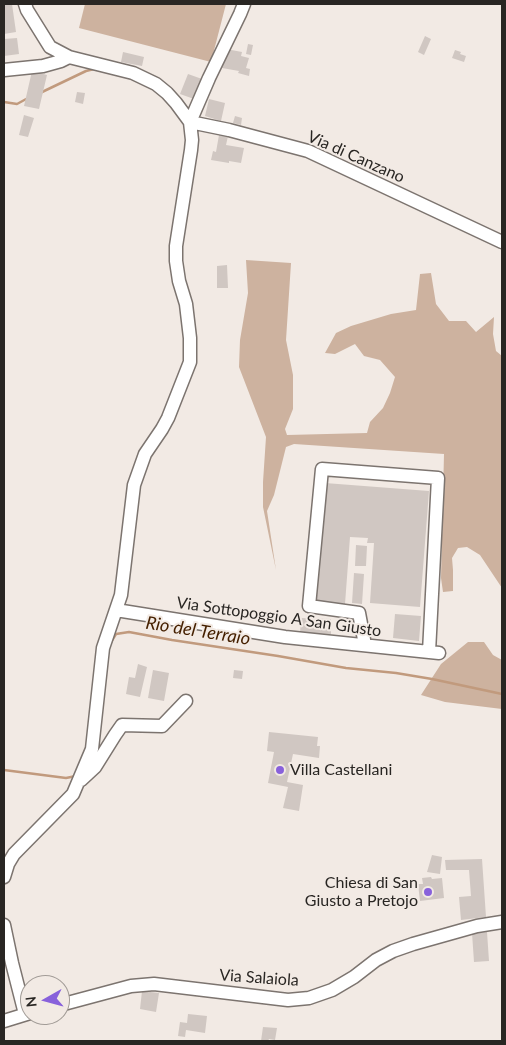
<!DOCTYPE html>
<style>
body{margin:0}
#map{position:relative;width:506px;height:1045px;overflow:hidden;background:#f2eae4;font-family:Lato,sans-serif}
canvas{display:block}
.frame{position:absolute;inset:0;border:5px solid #292623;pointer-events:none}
.north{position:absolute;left:20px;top:975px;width:50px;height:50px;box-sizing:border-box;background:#f2eae4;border:1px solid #a29c97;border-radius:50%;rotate:263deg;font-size:14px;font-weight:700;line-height:20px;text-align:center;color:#292623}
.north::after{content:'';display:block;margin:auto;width:18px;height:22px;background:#8861db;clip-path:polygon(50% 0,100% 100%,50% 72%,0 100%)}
</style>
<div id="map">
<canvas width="506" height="1045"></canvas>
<div class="frame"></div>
<div class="north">N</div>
</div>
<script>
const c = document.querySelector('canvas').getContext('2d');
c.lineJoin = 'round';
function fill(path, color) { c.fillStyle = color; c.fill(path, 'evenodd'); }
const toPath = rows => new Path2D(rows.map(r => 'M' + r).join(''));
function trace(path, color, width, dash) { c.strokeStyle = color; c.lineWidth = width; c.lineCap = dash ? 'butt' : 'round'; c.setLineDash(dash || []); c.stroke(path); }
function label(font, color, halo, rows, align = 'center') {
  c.font = font + ' Lato,sans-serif'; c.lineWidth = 4; c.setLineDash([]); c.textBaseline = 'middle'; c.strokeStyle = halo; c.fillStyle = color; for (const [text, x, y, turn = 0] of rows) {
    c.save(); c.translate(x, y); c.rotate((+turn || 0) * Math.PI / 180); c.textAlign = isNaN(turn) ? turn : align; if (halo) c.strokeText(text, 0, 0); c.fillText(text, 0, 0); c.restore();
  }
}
const green = toPath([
 [85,4,226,4,211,62,79,28],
 [246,260,291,263,286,340,293,375,293,409,285,429,287,435,367,433,370,422,383,408,390,393,395,377,380,360,364,356,355,344,335,354,325,353,336,333,351,326,391,314,416,310,420,274,431,273,436,304,449,321,466,321,476,332,494,317,493,334,496,351,502,356,502,588,480,555,467,547,458,548,452,558,453,570,453,591,443,592,441,578,444,454,294,444,286,447,274,495,267,511,276,570,263,507,263,482,266,437,239,367,240,340,248,293],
 [468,642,484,642,493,655,502,660,502,709,445,702,421,695,441,664]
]);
const stream = toPath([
 [40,93,86,71,94,69],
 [4,102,17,104,28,98],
 [111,642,116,634,129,632,172,640,278,656,346,668,396,673,432,679,502,694],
 [4,770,66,778,76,776]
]);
const building = toPath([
 [4,4,12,4,16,32,4,34],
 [425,36,431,39,424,55,418,52],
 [17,38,19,54,4,56,4,39],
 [248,44,253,45,251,55,246,54],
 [226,49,242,52,241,56,249,58,246,68,250,69,249,76,238,73,239,71,222,68],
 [455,50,461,52,460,54,466,56,464,62,452,58],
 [123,52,144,57,142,66,121,62],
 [32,71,47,75,39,109,24,106],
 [188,74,202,79,194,99,180,94],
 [77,92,85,93,83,104,75,102],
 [209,99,225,103,221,121,205,116],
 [24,115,34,118,28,137,19,135],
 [235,116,242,118,241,125,233,123],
 [219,135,228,136,226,145,244,148,241,163,229,161,229,163,211,160,213,151,216,152],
 [227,265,228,288,217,288,217,266],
 [325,483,429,491,420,607,370,603,374,543,367,543,368,538,350,537,345,604,316,602],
 [356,545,367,546,366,566,355,566],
 [354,573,364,574,362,604,352,603],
 [395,614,421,616,419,641,393,638],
 [301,618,331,619,331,634,300,633],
 [138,664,147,667,140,697,126,694,129,677,135,678],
 [153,670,169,673,164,701,148,698],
 [234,670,243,671,242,679,233,678],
 [269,732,318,737,317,746,320,746,319,758,293,754,287,782,303,785,299,811,283,808,288,787,268,783,274,752,267,751],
 [432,855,442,857,440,874,427,872],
 [482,859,486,917,461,920,459,897,471,896,469,870,446,870,445,860],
 [431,877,432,879,442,878,444,898,420,901,418,884,423,884,422,878],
 [487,932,489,961,474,962,472,933],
 [142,991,159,993,156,1012,140,1009],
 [188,1014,207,1016,205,1033,186,1030,185,1037,178,1036,180,1022,187,1023],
 [263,1027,277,1028,275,1040,269,1039,268,1041,261,1041]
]);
const minor = toPath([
 [4,70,43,66,61,61,69,57],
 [190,122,229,130,308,151,502,242],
 [190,122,209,78,240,14,244,4],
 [116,610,285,637,439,653],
 [365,645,359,613,309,606,322,469,438,478,429,652],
 [81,780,95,767,115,735,122,725,162,726,186,701],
 [4,877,8,864,14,854,73,794,92,749,103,648,121,595,134,485,145,454,162,429,168,418,190,362,190,338,186,304,179,281,176,261,176,246,191,150,192,140,190,122,176,103,167,93,156,84,133,73,69,57,50,47,27,10,25,4],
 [4,925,12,963,25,1014],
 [60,1005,131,986,154,984,288,1000,309,998,332,990,354,977,376,960,393,951,413,944,477,926,502,922],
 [4,1021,30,1013]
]);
const markers = [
 [280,770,5,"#8861db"],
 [428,892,5,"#8861db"]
];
const streetNames = [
 ["Via di Canzano",356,157,24],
 ["Via Sottopoggio A San Giusto",279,617,8],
 ["Via Salaiola",259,978,4]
];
const poiNames = [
 ["Villa Castellani",290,770],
 ["Chiesa di San",418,883,"right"],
 ["Giusto a Pretojo",418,901,"right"]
];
const waterNames = [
 ["Rio del Terraio",198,631,9]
];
fill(green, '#cdb29f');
trace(stream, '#c19a7d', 2.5);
fill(building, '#d0c7c2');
trace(minor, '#7c746f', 15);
trace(minor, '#fff', 12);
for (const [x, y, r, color] of markers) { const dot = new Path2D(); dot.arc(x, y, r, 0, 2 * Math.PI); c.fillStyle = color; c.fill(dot); trace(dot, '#f2eae4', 2); }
label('16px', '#292623', '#f2eae4', streetNames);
label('16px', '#292623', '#f2eae4', poiNames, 'left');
label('italic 18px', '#452000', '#f2eae4', waterNames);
</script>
